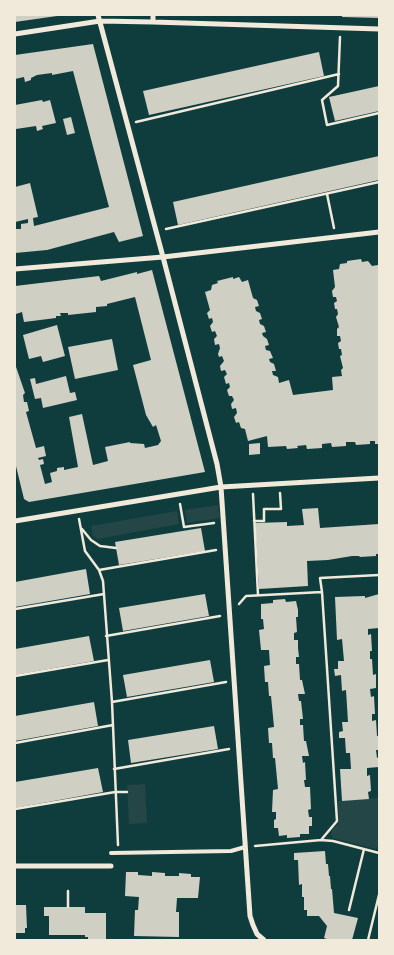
<!DOCTYPE html>
<style>
body{margin:0}
#map{position:relative;width:394px;height:955px;overflow:hidden;background:#0f3d3e;font-family:Mulish,sans-serif}
canvas{display:block}
.frame{position:absolute;inset:0;border:16px solid #f1e9da;pointer-events:none}
</style>
<div id="map">
<canvas width="394" height="955"></canvas>
<div class="frame"></div>
</div>
<script>
const c = document.querySelector('canvas').getContext('2d');
c.lineJoin = 'round';
function fill(path, color) { c.fillStyle = color; c.fill(path, 'evenodd'); }
const toPath = rows => new Path2D(rows.map(r => 'M' + r).join(''));
function trace(path, color, width, dash) { c.strokeStyle = color; c.lineWidth = width; c.lineCap = dash ? 'butt' : 'round'; c.setLineDash(dash || []); c.stroke(path); }
const green = toPath([
 [218,505,220,518,187,523,185,510],
 [177,511,179,524,97,539,93,536,91,526],
 [145,784,147,823,129,824,127,785],
 [379,798,379,845,376,849,333,838,331,834,332,830,339,822,338,801]
]);
const building = toPath([
 [15,15,57,15,57,16,15,22],
 [342,15,379,15,379,18,342,17],
 [93,44,143,236,119,242,114,232,47,250,15,253,15,229,21,229,21,224,28,223,28,219,15,222,15,187,30,183,38,217,33,218,34,226,109,207,73,71,52,75,52,73,37,75,31,78,31,80,25,82,24,77,15,79,15,55],
 [319,52,324,76,149,115,143,91],
 [379,86,379,111,335,121,329,97],
 [42,100,43,102,50,100,56,123,42,126,43,129,37,131,36,126,16,129,15,105],
 [71,117,75,133,67,135,63,119],
 [379,156,379,180,178,225,173,202],
 [361,259,362,262,368,261,372,266,378,265,379,277,379,444,375,444,375,441,370,441,370,444,356,445,355,442,346,442,346,446,332,447,331,443,322,444,322,448,307,449,306,445,297,446,298,448,287,449,286,446,268,447,267,436,248,441,245,429,241,428,239,422,236,423,234,417,237,413,236,408,232,409,231,404,234,400,232,396,229,396,227,390,230,387,229,383,226,384,224,377,227,374,225,370,221,371,220,366,224,361,222,356,219,357,218,354,220,348,219,344,215,345,214,339,217,336,215,331,212,332,210,326,213,322,212,318,209,319,207,313,210,310,205,292,211,290,212,285,218,283,217,281,233,277,233,279,239,277,242,282,248,280,253,298,257,300,259,306,255,307,256,311,260,313,262,319,259,320,260,324,264,326,266,332,262,333,263,336,267,339,269,345,265,346,266,350,270,351,273,358,269,359,270,362,274,364,276,371,272,371,273,375,278,377,279,383,289,380,293,395,333,390,332,377,342,376,341,370,343,368,340,356,342,355,341,349,339,349,338,343,341,341,340,336,337,336,337,329,339,327,336,317,338,314,337,309,335,309,334,303,337,301,336,297,333,297,332,291,335,287,333,270,339,269,340,264,347,263,347,261],
 [152,270,205,472,29,502,24,499,15,462,15,364,25,393,23,395,24,402,27,402,29,411,26,412,36,448,44,446,46,456,38,458,39,460,43,459,44,464,40,465,45,484,52,482,50,473,57,471,57,468,64,467,64,470,78,467,69,417,82,414,93,465,108,461,105,447,130,442,130,443,144,444,145,448,158,445,161,441,156,425,153,427,146,415,133,365,151,360,135,297,107,304,107,306,96,307,96,312,68,315,68,313,60,313,61,316,56,316,56,318,24,322,22,312,16,314,15,312,15,286,99,276,101,281,137,272,137,274],
 [57,325,65,356,43,362,41,356,29,359,23,335],
 [112,339,118,370,75,379,68,347],
 [66,376,70,393,75,392,77,400,43,408,41,398,35,399,30,379,35,378,36,384],
 [260,443,260,454,249,455,249,444],
 [318,508,320,528,379,524,379,554,376,554,376,556,360,557,359,556,352,556,328,560,307,561,308,586,259,589,255,523,287,522,287,526,304,525,302,509],
 [201,528,205,551,119,565,115,542],
 [86,569,90,594,15,607,15,582],
 [205,594,209,616,123,631,119,608],
 [379,594,379,628,368,629,368,635,371,634,372,651,370,651,370,659,372,659,373,675,376,674,376,688,370,689,371,697,374,696,375,714,372,714,372,721,376,720,377,736,379,736,379,750,376,750,377,758,379,757,379,767,367,768,367,776,370,775,371,791,368,792,369,799,342,801,340,769,351,769,350,753,346,753,345,738,339,738,339,732,343,731,342,722,348,722,346,690,342,691,341,675,335,676,334,669,338,669,338,661,344,661,342,639,337,640,335,597,365,596,365,598],
 [285,599,286,602,296,601,298,610,298,617,296,617,297,632,294,633,294,640,298,640,298,648,299,657,296,657,296,664,299,664,300,680,302,680,305,694,298,694,299,701,301,701,303,719,300,719,300,725,303,725,304,741,306,741,309,756,302,756,303,763,305,762,306,780,304,780,305,787,310,787,311,809,308,810,309,817,312,817,312,826,309,826,309,834,300,834,300,837,287,838,287,835,279,836,278,828,274,828,274,820,276,819,276,812,272,812,273,790,278,789,275,758,273,758,272,743,269,743,268,728,274,727,271,696,269,696,268,682,265,682,264,666,270,665,269,650,261,650,259,630,264,629,263,619,261,619,261,604,273,603,273,600],
 [89,636,94,661,15,675,15,649],
 [210,660,214,682,127,697,123,675],
 [94,702,98,726,15,741,15,716],
 [214,726,218,749,131,763,128,740],
 [98,768,103,792,15,808,15,782],
 [325,851,326,864,328,864,329,876,330,876,331,889,332,889,334,913,358,918,352,940,330,940,324,938,327,926,319,916,307,916,307,910,304,910,304,897,302,897,302,884,299,885,298,860,294,860,294,853],
 [126,872,138,872,138,875,152,876,152,872,165,873,165,876,179,876,179,873,191,874,191,877,200,877,198,898,177,898,176,912,179,912,179,937,134,936,135,910,138,910,139,897,125,896],
 [15,905,26,905,27,928,25,928,25,933,15,933],
 [44,907,85,907,85,913,106,913,106,940,88,940,88,937,85,937,85,935,49,935,49,916,44,916]
]);
const path = toPath([
 [340,37,338,86,322,100,327,125,379,113],
 [136,122,339,74],
 [327,194,334,228],
 [166,229,379,182],
 [253,494,258,595],
 [180,504,184,527,214,523],
 [79,519,85,551,99,570,103,581,112,702,118,845],
 [254,521,264,521,264,509,281,509,280,493],
 [82,529,91,540,100,546,116,548],
 [99,570,216,550],
 [239,604,246,596,322,592,320,578,379,575],
 [15,609,104,594],
 [106,636,220,616],
 [15,676,108,660],
 [112,702,226,682],
 [15,743,113,725],
 [114,769,229,749],
 [15,809,115,792,127,792],
 [321,840,337,821,322,592],
 [255,846,321,840,333,841,379,853],
 [68,891,68,907],
 [349,910,364,849],
 [368,940,379,895]
]);
const service = toPath([
 [111,853,231,851,245,847]
]);
const minor = toPath([
 [98,15,163,257,217,464,221,487,250,916,253,925,257,934,264,940],
 [153,22,379,29],
 [15,34,100,21,153,22,153,15],
 [15,269,163,257,379,232],
 [15,521,221,487,379,478],
 [15,866,111,866]
]);
fill(green, '#244646');
fill(building, '#cfcfc3');
trace(path, '#f1e9da', 2.5);
trace(service, '#f1e9da', 4);
trace(minor, '#f1e9da', 5);
</script>
